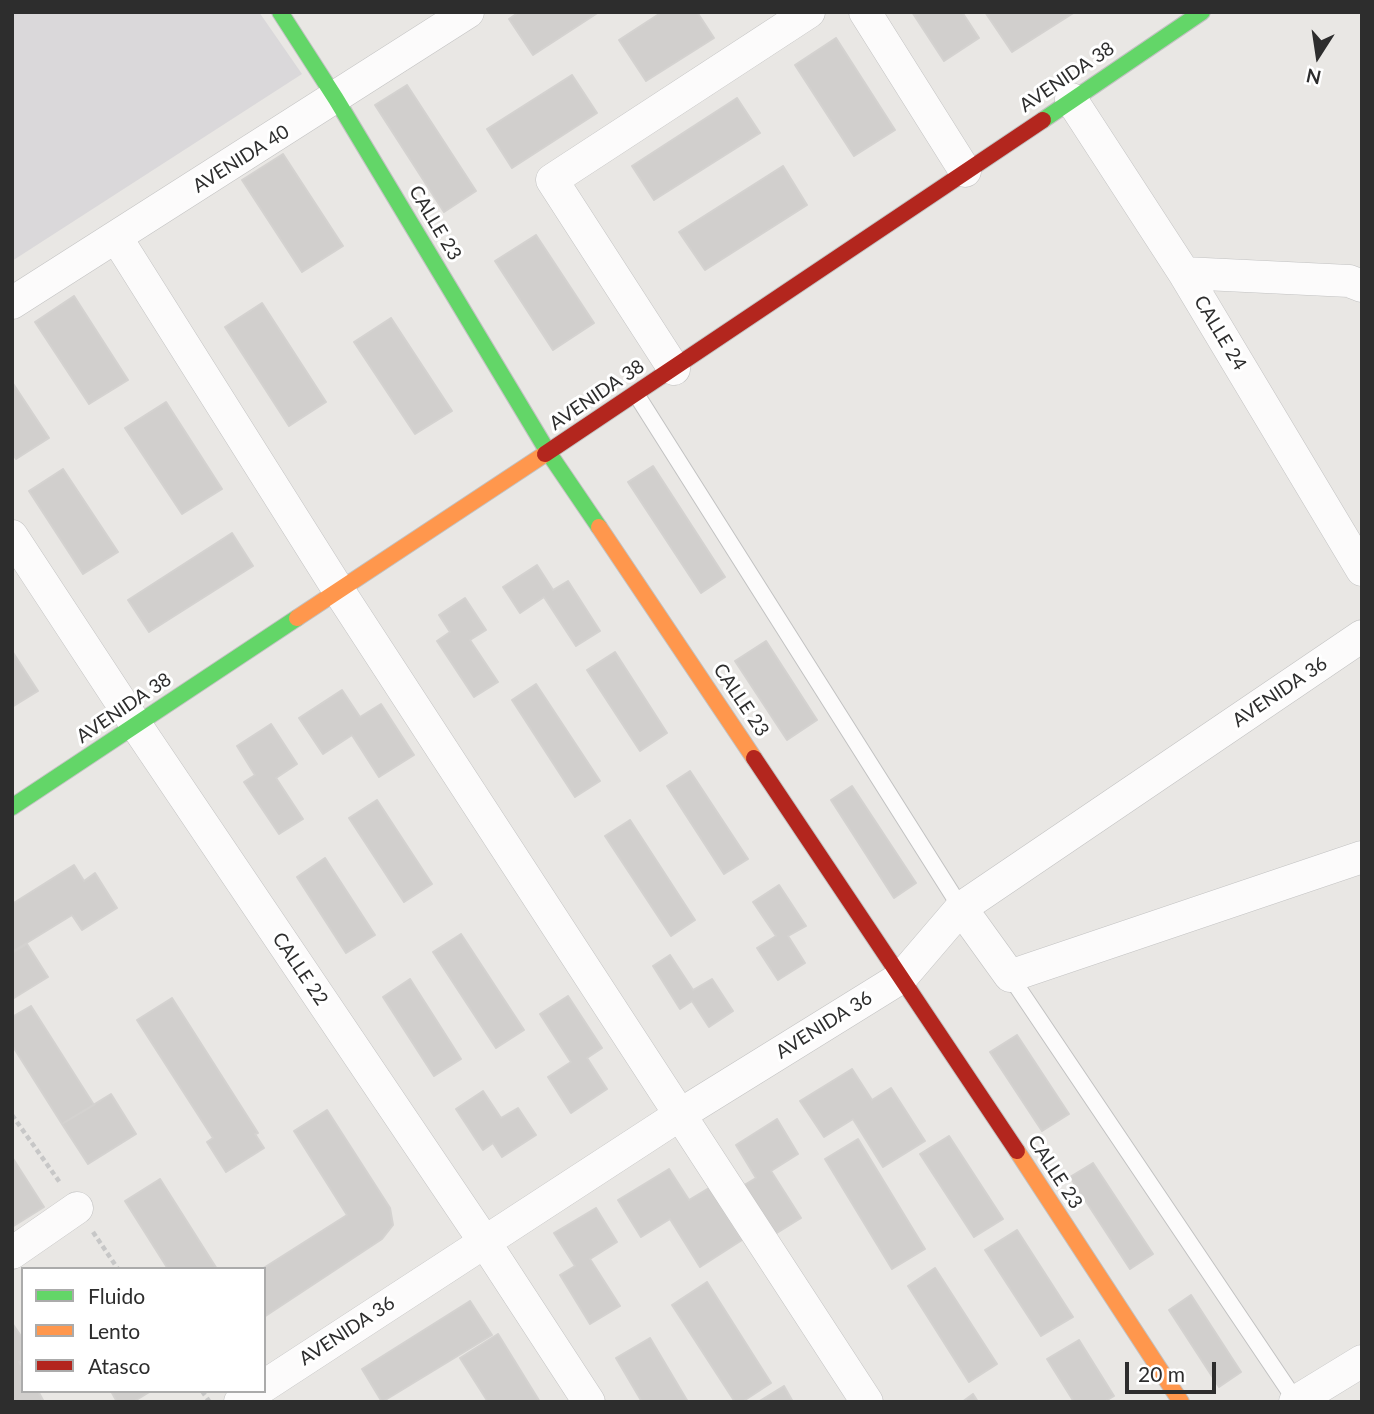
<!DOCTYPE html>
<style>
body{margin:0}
#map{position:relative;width:1374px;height:1414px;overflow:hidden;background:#e9e7e4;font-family:Lato,sans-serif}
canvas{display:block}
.frame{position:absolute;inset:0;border:14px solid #2d2d2d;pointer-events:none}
.legend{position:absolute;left:21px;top:1267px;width:245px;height:126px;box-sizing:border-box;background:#fff;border:2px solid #ababab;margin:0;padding:9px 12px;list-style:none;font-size:21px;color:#2d2d2d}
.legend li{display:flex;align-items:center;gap:14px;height:35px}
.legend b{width:35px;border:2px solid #ababab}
.north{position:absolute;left:1283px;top:21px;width:70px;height:70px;-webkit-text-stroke:5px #fff;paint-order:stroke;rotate:192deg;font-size:19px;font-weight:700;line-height:28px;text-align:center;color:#2d2d2d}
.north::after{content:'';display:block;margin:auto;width:24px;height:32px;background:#2d2d2d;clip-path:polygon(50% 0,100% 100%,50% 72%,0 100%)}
.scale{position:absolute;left:1125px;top:1362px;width:91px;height:32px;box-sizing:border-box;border:4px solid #2d2d2d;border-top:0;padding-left:9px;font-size:21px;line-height:24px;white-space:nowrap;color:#2d2d2d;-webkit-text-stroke:5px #fff;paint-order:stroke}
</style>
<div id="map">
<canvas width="1374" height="1414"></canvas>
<div class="frame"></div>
<ul class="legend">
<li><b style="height:9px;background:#63d668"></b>Fluido</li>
<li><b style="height:9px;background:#ff974d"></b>Lento</li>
<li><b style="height:9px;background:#b3261e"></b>Atasco</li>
</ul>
<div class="north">N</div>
<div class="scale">20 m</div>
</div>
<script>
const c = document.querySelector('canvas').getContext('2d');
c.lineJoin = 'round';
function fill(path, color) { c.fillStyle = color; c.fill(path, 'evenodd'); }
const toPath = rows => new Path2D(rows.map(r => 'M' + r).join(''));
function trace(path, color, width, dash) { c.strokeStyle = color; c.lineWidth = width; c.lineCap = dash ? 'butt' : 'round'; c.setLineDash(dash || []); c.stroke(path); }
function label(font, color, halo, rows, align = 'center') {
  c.font = font + ' Lato,sans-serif'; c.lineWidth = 6; c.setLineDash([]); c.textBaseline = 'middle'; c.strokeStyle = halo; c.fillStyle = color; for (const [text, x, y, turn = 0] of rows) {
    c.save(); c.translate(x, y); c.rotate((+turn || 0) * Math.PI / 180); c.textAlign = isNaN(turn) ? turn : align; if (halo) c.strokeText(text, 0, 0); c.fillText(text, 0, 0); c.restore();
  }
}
const industrial = toPath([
 [12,12,259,12,302,74,12,261]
]);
const building = toPath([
 [519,12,599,12,533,55,509,19,519,12],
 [662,12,697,12,714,38,646,81,619,40,662,12],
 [912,12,962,12,979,38,944,61,912,12],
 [985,12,1075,12,1012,52,985,12],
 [836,38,895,130,854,156,795,65,836,38],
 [572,75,597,113,512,168,487,129,572,75],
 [407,85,476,191,444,212,375,105,407,85],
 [737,98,760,133,654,200,632,166,737,98],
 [283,154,343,246,302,272,242,180,283,154],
 [783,166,807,205,705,270,679,232,783,166],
 [536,235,594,323,553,350,495,261,536,235],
 [74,296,128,380,89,404,35,322,74,296],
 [262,303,326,402,289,426,225,327,262,303],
 [391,318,452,411,415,434,354,342,391,318],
 [12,382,49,438,16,459,12,453,12,382],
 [166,402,222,489,182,514,125,428,166,402],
 [653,466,725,577,701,593,628,482,653,466],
 [63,469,118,552,83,574,29,491,63,469],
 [232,533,253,566,149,632,128,600,232,533],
 [537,565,553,590,568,581,600,631,576,646,544,597,520,613,503,587,537,565],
 [465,598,486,630,470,640,498,682,474,697,437,641,450,632,439,615,465,598],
 [766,641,817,720,787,740,735,661,766,641],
 [12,651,38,691,12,707,12,651],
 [615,652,667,733,640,751,587,670,615,652],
 [536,684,600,781,575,797,512,700,536,684],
 [342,690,360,717,381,704,414,755,379,777,352,735,323,754,299,718,342,690],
 [271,724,297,764,276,778,303,819,279,834,244,782,255,775,237,746,271,724],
 [690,771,748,859,724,874,667,786,690,771],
 [852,786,916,883,894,898,831,800,852,786],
 [377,800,432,884,404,902,349,818,377,800],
 [630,820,695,920,671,936,605,836,630,820],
 [325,858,375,935,346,953,297,877,325,858],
 [74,865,84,881,95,873,117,908,82,930,72,915,12,952,12,904,74,865],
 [779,885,806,926,788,936,805,963,778,980,757,948,776,936,753,902,779,885],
 [461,934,524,1030,496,1048,433,952,461,934],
 [27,944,48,977,14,998,12,994,12,953,27,944],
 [670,955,693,990,712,979,733,1011,709,1027,692,1001,680,1009,653,966,670,955],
 [410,979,461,1059,434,1076,383,997,410,979],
 [568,996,602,1048,587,1058,607,1089,571,1113,548,1077,571,1062,540,1014,568,996],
 [172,998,258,1133,255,1134,264,1148,226,1172,207,1142,213,1138,137,1020,172,998],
 [31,1006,94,1105,62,1124,12,1045,12,1017,31,1006],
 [1017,1035,1069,1114,1042,1131,990,1052,1017,1035],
 [852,1069,872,1100,891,1088,925,1141,883,1167,853,1119,824,1137,800,1101,852,1069],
 [483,1091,501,1118,518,1108,536,1135,502,1157,493,1143,483,1150,456,1109,483,1091],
 [111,1094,136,1134,88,1164,62,1124,111,1094],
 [327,1110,390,1208,393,1225,382,1239,264,1317,264,1269,262,1269,347,1215,294,1131,327,1110],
 [777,1119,798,1154,771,1171,801,1218,772,1236,741,1187,756,1178,736,1145,777,1119],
 [949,1136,1003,1219,974,1237,920,1154,949,1136],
 [858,1139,925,1249,892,1269,825,1159,858,1139],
 [12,1157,44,1207,12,1227,12,1157],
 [1093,1163,1153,1254,1130,1269,1070,1177,1093,1163],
 [669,1169,689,1200,709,1188,742,1240,700,1267,670,1219,641,1237,618,1200,669,1169],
 [160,1179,217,1269,168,1269,125,1201,160,1179],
 [596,1208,617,1242,590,1259,620,1306,590,1324,560,1275,575,1266,554,1233,596,1208],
 [1017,1230,1073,1317,1041,1336,985,1250,1017,1230],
 [935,1268,997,1364,969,1382,908,1286,935,1268],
 [707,1282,771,1383,742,1402,735,1402,672,1305,707,1282],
 [1191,1295,1241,1372,1219,1387,1169,1310,1191,1295],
 [470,1301,492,1335,382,1402,362,1369,470,1301],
 [12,1323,23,1339,23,1360,19,1362,23,1368,23,1391,38,1391,44,1402,12,1402,12,1323],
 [498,1334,540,1402,488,1402,460,1358,498,1334],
 [650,1338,688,1402,642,1402,616,1358,650,1338],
 [1079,1340,1114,1396,1104,1402,1074,1402,1047,1359,1079,1340],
 [784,1386,793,1402,758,1402,784,1386],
 [111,1391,151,1391,133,1402,117,1402,111,1391],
 [973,1394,978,1402,962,1402,973,1394]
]);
const path = toPath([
 [12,1115,61,1184],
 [93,1232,118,1269],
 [202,1391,209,1401]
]);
const lane = toPath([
 [636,394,961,908],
 [1010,976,1296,1401]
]);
const street = toPath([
 [865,12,965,171],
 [1071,99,1184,273,1362,570],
 [116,237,339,591,867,1402],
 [1184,273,1349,281,1362,286],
 [12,303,468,12],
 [674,369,552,180,809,12],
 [12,536,136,725,484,1241,589,1402],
 [961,908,1010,976,1362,857],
 [12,1253,77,1208],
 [264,1386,681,1114,902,977,961,908,1362,636],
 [240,1402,256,1391],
 [1295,1402,1362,1361]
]);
const fast = toPath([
 [280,12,336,99,548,452,599,527],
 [1043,120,1202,12],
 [12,807,297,618]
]);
const slow = toPath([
 [599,527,754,758],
 [297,618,545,454],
 [1017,1151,1181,1402]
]);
const jam = toPath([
 [545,454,1043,120],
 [754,758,1017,1151]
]);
const streetNames = [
 ["AVENIDA 38",1067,77,-34],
 ["AVENIDA 40",241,159,-32],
 ["CALLE 23",435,223,59],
 ["CALLE 24",1220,333,59],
 ["AVENIDA 38",597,395,-34],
 ["AVENIDA 36",1280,692,-34],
 ["CALLE 23",741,700,56],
 ["AVENIDA 38",124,708,-34],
 ["CALLE 22",300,969,56],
 ["AVENIDA 36",824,1025,-32],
 ["CALLE 23",1055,1172,57],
 ["AVENIDA 36",347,1331,-33]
];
fill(industrial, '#dad8da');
fill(building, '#d1cfcd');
trace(building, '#d4d2d0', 2);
trace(lane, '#c2c2c2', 18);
trace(street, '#c2c2c2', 33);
trace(fast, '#c2c2c2', 18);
trace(slow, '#c2c2c2', 18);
trace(jam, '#c2c2c2', 18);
trace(path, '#c7c7c7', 4.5, [5, 3.5]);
trace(lane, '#fcfbfb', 16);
trace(street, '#fcfbfb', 32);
trace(fast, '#63d668', 16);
trace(slow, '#ff974d', 16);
trace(jam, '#b3261e', 16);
label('19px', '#2d2d2d', '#fff', streetNames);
</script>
